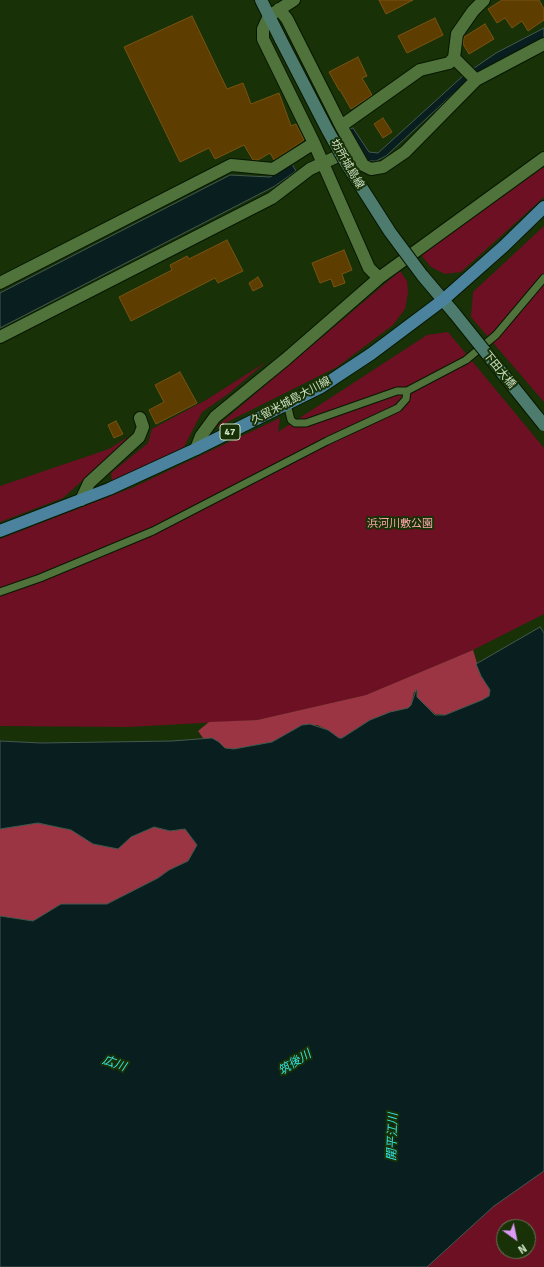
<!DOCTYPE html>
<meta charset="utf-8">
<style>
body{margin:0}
#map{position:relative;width:544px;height:1267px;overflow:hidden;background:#183107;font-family:Signika,sans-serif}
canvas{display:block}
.north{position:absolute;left:496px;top:1219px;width:40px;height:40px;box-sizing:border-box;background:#183107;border:1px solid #607752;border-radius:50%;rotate:147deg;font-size:11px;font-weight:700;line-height:16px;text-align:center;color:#cde1c3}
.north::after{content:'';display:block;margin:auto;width:14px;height:18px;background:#da9af6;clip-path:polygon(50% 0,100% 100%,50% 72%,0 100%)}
</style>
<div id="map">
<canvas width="544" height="1267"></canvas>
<div class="north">N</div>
</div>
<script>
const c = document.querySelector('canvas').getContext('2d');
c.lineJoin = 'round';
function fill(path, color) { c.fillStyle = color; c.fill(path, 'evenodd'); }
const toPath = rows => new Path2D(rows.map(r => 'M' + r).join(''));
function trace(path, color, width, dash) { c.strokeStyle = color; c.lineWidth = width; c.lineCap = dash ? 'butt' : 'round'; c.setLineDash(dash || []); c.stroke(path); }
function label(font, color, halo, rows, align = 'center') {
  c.font = font + ' Signika,"Noto Sans JP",sans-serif'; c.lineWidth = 4; c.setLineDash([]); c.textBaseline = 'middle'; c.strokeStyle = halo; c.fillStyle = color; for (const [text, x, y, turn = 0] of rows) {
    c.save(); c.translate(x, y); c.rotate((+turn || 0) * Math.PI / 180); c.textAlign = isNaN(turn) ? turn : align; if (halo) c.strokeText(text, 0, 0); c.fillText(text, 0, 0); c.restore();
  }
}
const green = toPath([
 [544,167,544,197,461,272,445,274,431,267,421,255],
 [544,226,544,402,471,317,473,292],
 [400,271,407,281,408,292,405,309,393,325,337,367,215,428],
 [448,332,544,448,544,614,473,650,366,695,257,720,128,727,0,726,0,539,134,487,280,418,278,432,427,335],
 [266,362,228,394,202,412,184,447,112,481,111,473,148,443,152,429,206,400],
 [136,432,63,498,0,522,0,486,109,449],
 [544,1171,544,1267,427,1267,494,1206],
 [504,1227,528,1227,528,1251,504,1251]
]);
const forest = toPath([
 [473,650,481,676,490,690,489,696,482,700,445,715,435,714,417,697,417,691,414,692,411,705,408,708,370,720,342,738,339,738,328,730,317,725,302,725,272,742,234,749,225,748,219,742,212,738,203,738,198,731,209,722,257,720,366,695],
 [38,823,71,830,93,844,118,849,131,837,154,827,170,831,185,829,197,845,188,861,169,870,158,878,107,904,61,904,33,921,0,916,0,829]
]);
const water = toPath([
 [544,28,544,38,468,80,386,156,376,161,368,161,349,129,353,128,369,152,378,153,464,75,496,53,544,28],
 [292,164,296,171,275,186,0,328,0,293,230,175,270,177,292,164],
 [540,627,544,633,544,1171,494,1206,427,1267,0,1267,0,916,33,921,61,904,107,904,158,878,169,870,188,861,197,845,185,829,170,831,154,827,131,837,118,849,93,844,71,830,38,823,0,829,0,741,41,743,172,741,212,738,219,742,225,748,234,749,272,742,302,725,310,724,328,730,339,738,342,738,370,720,390,712,408,708,411,705,416,690,417,690,417,697,435,715,445,715,482,700,489,696,490,690,481,676,476,664,540,627]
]);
const building = toPath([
 [379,0,413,0,386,14,379,0],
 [502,0,539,0,544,9,544,20,528,31,522,21,512,28,505,18,497,23,488,9,502,0],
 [192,16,227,89,243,83,251,104,279,93,291,126,296,124,304,140,274,160,270,153,258,160,253,160,244,145,215,159,209,148,180,162,124,47,192,16],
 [435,18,443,35,407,53,398,36,435,18],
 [485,24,494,39,469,54,463,44,464,37,485,24],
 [358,57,367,76,362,78,372,95,351,109,340,90,339,90,329,72,358,57],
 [383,118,392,132,383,138,374,124,383,118],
 [227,240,243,271,218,283,215,278,131,321,119,297,172,270,170,265,187,256,189,259,227,240],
 [344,250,352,270,342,274,345,283,334,287,331,279,320,283,312,263,344,250],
 [258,277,263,286,253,291,249,283,258,277],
 [180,372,197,403,156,424,149,410,164,402,155,385,180,372],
 [116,421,123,434,114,438,108,425,116,421]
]);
const lane = toPath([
 [287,404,291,420,295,423,306,423,397,391,407,391,466,360,496,335,544,278],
 [0,592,40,578,153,531,327,441,398,408,406,399,407,391]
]);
const street = toPath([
 [294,0,269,16,263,29,263,39,314,143,369,268,379,278],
 [279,9,287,19,341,126,363,165,371,169,383,167,405,152,476,80,544,44],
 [454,58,476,80],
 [341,126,420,70,449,63,454,58,457,34,473,11,484,0],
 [0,283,231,165,273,169,314,143],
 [0,337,272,198,310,169,349,151],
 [196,449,201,436,215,417,286,359,379,278,544,158],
 [81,500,89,483,139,437,143,427,140,418]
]);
const secondary = toPath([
 [261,0,281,40],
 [422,275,455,314]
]);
const primary = toPath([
 [0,531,109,489,196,449,321,387,371,354,443,300,504,246,544,207]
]);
const secondaryBridge = toPath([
 [281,40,327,129,346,163,390,232,422,275],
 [455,314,544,425]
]);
const shields = [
 [230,432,20]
];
const shieldNames = [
 ["47",230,432]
];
const streetNames = [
 ["坊所城島線",347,164,60],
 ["下田大橋",499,370,51],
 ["久留米城島大川線",291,401,-28]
];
const parkNames = [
 ["浜河川敷公園",400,524]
];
const waterNames = [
 ["筑後川",295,1063,-32],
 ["広川",114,1064,19],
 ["開平江川",393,1137,-88]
];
fill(green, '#6d1024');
fill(forest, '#9b3443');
fill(water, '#091f1f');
trace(water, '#445950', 1);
fill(building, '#5e3d00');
trace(building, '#795312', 1);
trace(lane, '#071700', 9);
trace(street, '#071700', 14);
trace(secondary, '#071700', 14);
trace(primary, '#071700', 14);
trace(lane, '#4f733b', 7);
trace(street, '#4f733b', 12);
trace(secondary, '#4d7b6d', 12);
trace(primary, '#4b839f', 12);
trace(secondaryBridge, '#071700', 14, []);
trace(secondaryBridge, '#4d7b6d', 12);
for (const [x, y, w] of shields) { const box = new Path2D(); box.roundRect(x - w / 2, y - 8, w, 16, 3); c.fillStyle = '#183107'; c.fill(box); trace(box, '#cde1c3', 1); }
label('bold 10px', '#cde1c3', null, shieldNames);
label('11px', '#cde1c3', '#183107', streetNames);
label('11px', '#fba7ac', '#183107', parkNames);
label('italic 12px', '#35e4e5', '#183107', waterNames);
</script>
